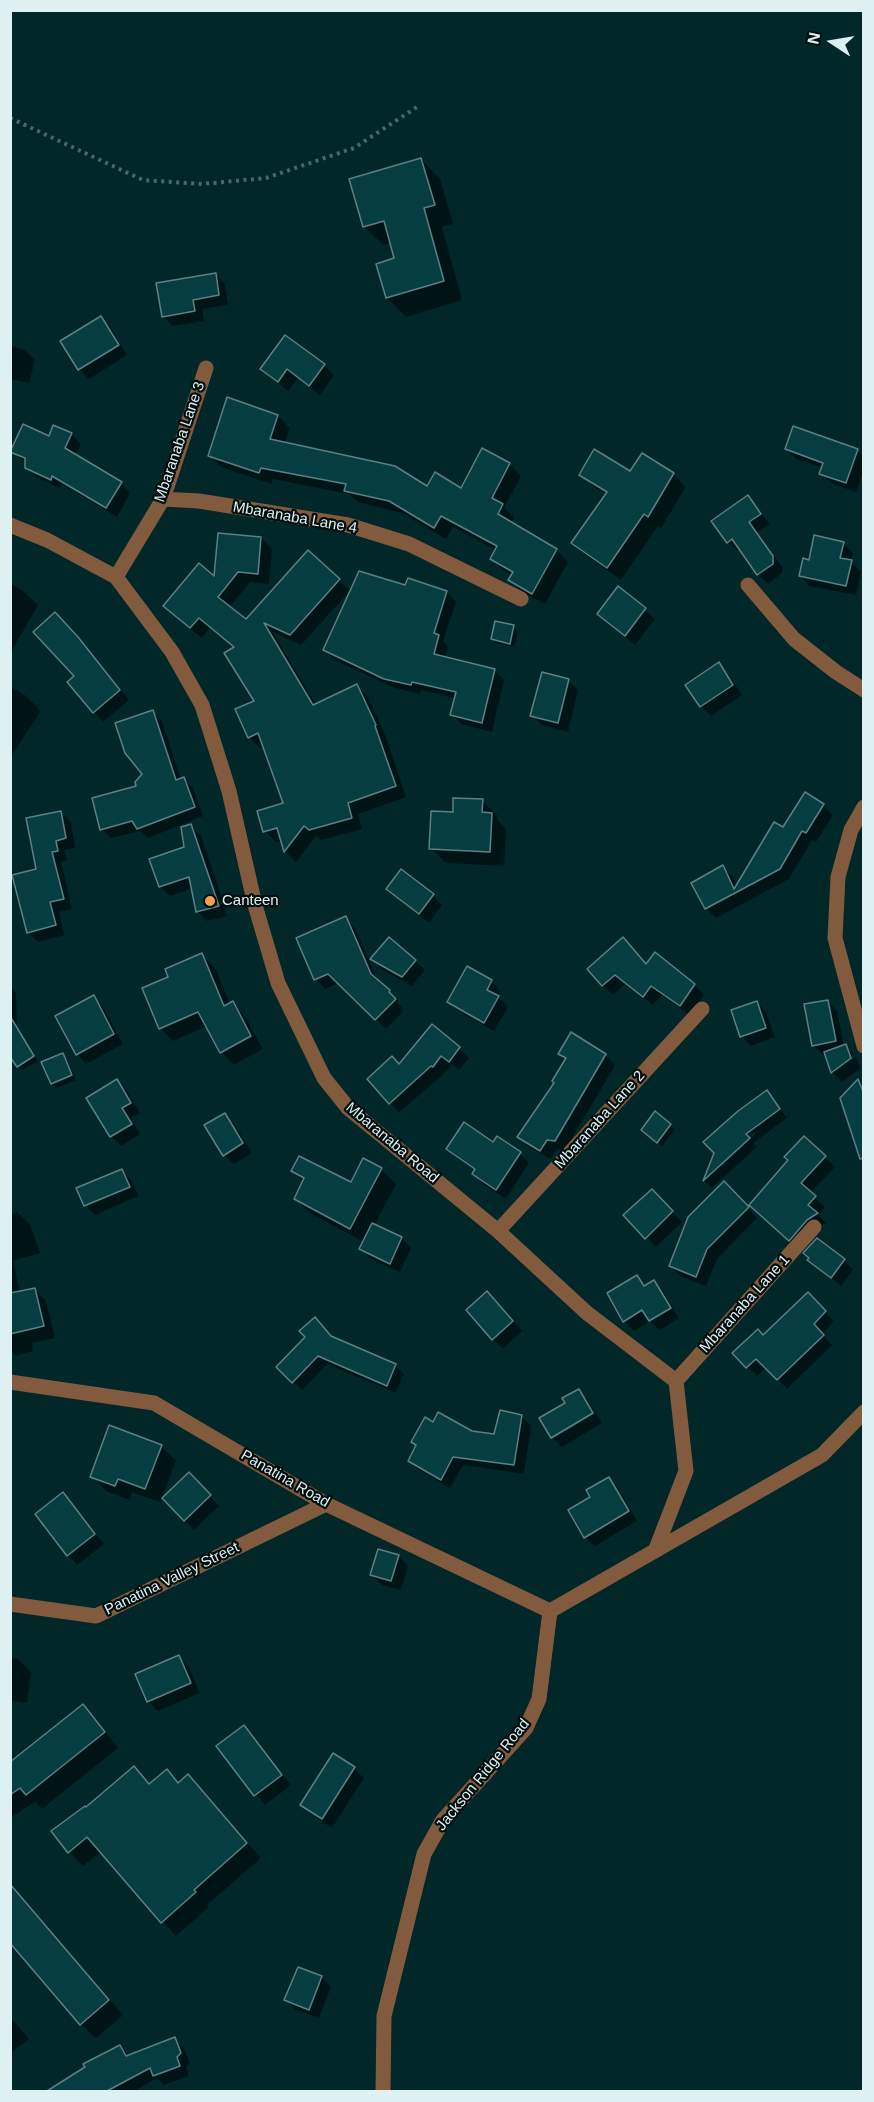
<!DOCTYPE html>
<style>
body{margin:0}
#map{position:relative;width:874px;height:2102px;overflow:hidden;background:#012729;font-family:Helvetica,sans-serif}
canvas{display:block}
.frame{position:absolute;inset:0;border:12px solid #ddf0f2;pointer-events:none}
.north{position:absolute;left:802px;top:12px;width:60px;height:60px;-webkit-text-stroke:4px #020d0e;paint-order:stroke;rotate:282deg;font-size:16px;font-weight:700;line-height:24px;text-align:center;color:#ddf0f2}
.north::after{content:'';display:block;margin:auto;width:21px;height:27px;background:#ddf0f2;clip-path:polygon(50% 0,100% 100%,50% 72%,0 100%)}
</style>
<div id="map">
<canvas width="874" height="2102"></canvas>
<div class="frame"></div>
<div class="north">N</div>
</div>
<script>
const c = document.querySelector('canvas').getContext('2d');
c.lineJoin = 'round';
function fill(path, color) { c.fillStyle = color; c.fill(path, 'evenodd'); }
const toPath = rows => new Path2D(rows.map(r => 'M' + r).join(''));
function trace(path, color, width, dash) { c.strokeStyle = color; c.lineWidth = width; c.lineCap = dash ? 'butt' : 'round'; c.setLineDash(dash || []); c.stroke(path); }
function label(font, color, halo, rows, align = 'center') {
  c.font = font + ' Helvetica,sans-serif'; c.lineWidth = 4.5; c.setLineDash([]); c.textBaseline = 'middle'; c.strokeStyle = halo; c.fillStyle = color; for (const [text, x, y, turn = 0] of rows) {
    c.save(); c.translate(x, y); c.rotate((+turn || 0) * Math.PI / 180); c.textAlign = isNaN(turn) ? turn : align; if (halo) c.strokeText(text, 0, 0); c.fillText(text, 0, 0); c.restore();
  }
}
const shadow = toPath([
 [421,159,440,179,453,224,442,227,462,300,406,317,387,298,396,259,391,243,383,245,364,226],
 [215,274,225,284,228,305,202,309,204,321,173,326,163,316],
 [101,318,111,328,127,355,89,379,79,369],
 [286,337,324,365,334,375,320,395,298,378,288,391,262,369],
 [10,346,25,350,35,360,29,383,10,379],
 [278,416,290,428,284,444,428,488,462,490,509,464,521,476,504,508,514,517,511,524,556,550,568,562,545,604,522,592,510,580,513,576,504,571,492,559,496,550,453,527,446,539,402,513,358,502,349,494,273,479,271,484,221,467,209,455],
 [71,434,81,444,75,456,121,483,130,493,117,517,62,484,60,488,36,477,26,467,26,463,12,451,49,438],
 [786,449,857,450,864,457,864,469,856,492,831,483,821,474,823,468,796,459],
 [581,474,673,474,686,487,661,528,658,526,621,580,586,555,573,543,607,495,594,487],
 [748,497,770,524,757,532,782,567,782,573,768,584,758,574,740,549,737,551,728,542],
 [261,538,272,549,269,584,250,582,229,608,246,621,339,580,350,591,301,645,272,631,316,705,356,685,368,697,386,737,406,797,358,814,362,829,321,840,316,836,296,862,285,851,282,841,276,842,265,831,285,804,265,746,260,748,249,737,256,701,235,648,210,628,202,638,176,617],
 [843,543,853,553,851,562,861,572,856,595,810,586,800,576,810,562],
 [10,583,23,591,38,605,10,654],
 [406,587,447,592,456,602,443,641,448,646,445,658,495,671,504,680,492,732,461,724,452,714,456,698,421,690,420,694,395,688,334,660,325,650],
 [618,588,655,619,635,645,599,614],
 [64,624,88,649,129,700,103,722,94,712,77,676],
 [513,627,518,631,514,647,497,644,493,639],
 [718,664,728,674,742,695,711,716,701,706],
 [568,680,578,690,568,732,542,725,532,716],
 [10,686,26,696,41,711,12,755],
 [152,712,162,721,181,780,183,779,193,788,203,816,148,838,141,831,111,838,101,829,138,787,144,774],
 [482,801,497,815,497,819,506,829,504,866,446,863,431,848,454,814],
 [823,805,833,815,816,842,812,840,789,879,716,918,706,908,723,867,733,877,737,887,783,829],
 [61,813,71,822,75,848,64,850,67,860,61,862,72,909,59,912,64,935,38,942,28,932,38,870],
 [191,826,201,836,228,916,207,921,197,911,193,888,170,896,161,887,151,860,186,849],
 [388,889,433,896,442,905,429,923],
 [345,918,355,928,379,983,399,1001,397,1003,404,1010,386,1029,339,983,325,989,316,979,298,939],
 [633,949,647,965,694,985,704,995,690,1015,662,995,653,1005,626,983,613,995,603,985],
 [202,955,215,968,230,1004,232,1003,245,1016,263,1049,234,1065,221,1052,207,1026,173,1041,160,1028],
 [372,959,415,961,425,970,412,986,381,969],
 [491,981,501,991,498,997,508,1007,494,1031,458,1011,449,1002],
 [10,987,16,993,17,1027,10,1027],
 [94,997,103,1007,123,1044,86,1064,77,1054],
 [827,1001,837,1011,844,1046,845,1045,854,1054,835,1068,835,1072,856,1057,860,1069,842,1082,832,1072,826,1054,823,1055,813,1045],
 [756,1002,766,1012,775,1037,751,1046,742,1036],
 [432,1026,469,1058,459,1070,452,1064,443,1075,399,1112,390,1103,399,1066],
 [572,1034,605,1055,615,1065,565,1150,557,1149,550,1159,529,1147,519,1137,555,1083,566,1060,560,1054],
 [20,1035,38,1061,22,1070,18,1066],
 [62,1055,67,1059,76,1080,57,1088,52,1084,43,1063],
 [116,1081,126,1090,140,1113,131,1118,140,1134,121,1146,111,1136,88,1098],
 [767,1092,787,1118,753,1143,757,1147,712,1188,704,1181,716,1153],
 [754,1132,756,1134,721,1167,721,1163],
 [225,1114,234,1124,252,1153,234,1164,224,1155],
 [670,1125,675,1129,662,1146,647,1135],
 [804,1138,835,1167,810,1193,825,1207,818,1215,826,1223,816,1230,799,1249,761,1215],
 [494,1144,520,1153,529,1163,506,1199,483,1184,474,1174,476,1171,458,1158,448,1149],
 [364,1160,381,1170,396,1184,374,1226,402,1238,411,1248,400,1272,371,1259,361,1249,364,1242,310,1213,295,1198,304,1182,293,1171,351,1184],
 [122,1171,132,1181,138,1196,95,1215,85,1205],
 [724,1183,757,1218,717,1259,706,1286,680,1276,670,1266],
 [652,1191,682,1222,656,1247,625,1216],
 [17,1212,30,1224,40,1253,13,1261,20,1292,34,1289,46,1301,55,1338,32,1343,33,1351,16,1356,10,1350,10,1214],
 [809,1260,844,1260,853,1270,841,1286],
 [637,1276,647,1286,654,1282,663,1292,679,1318,660,1330,650,1321,634,1331,624,1321],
 [808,1294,834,1321,822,1334,832,1345,787,1389,766,1367,757,1376,734,1353,763,1337],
 [497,1303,522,1331,503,1349,493,1339],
 [333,1339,395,1365,404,1374,396,1393,327,1364,302,1390,278,1367],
 [578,1391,588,1400,594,1411,552,1436,552,1438,541,1419,567,1403],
 [596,1413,602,1423,562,1447,553,1439],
 [521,1416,531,1426,524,1474,463,1465,450,1488,419,1470,409,1461,433,1424,495,1436],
 [161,1446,176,1461,160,1502,132,1492,130,1500,106,1491,92,1476],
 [189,1474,219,1506,194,1530,164,1498],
 [608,1478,618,1488,637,1521,595,1546,585,1537,592,1498],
 [63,1494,104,1544,77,1565,68,1555],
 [398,1556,408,1566,401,1590,382,1585,372,1575],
 [179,1657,189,1667,200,1693,158,1711,148,1701],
 [10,1658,18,1659,31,1672,27,1703,10,1700],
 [83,1706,97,1720,118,1748,42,1809,35,1802,10,1818,10,1763],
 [244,1727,291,1785,265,1805,218,1747],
 [333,1755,354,1769,364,1778,332,1828,311,1814,301,1805],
 [134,1768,150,1785,167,1771,179,1784,188,1776,261,1858,207,1905,209,1907,176,1936,101,1852,83,1866,69,1852,87,1809],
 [12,1888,123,2015,96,2038,81,2024],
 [321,1977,331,1987,319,2018,296,2010,286,2000],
 [10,2017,29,2039,10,2054],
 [175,2039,184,2049,190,2063,186,2067,189,2076,164,2085,157,2078,133,2092,50,2092,120,2046,129,2056]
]);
const building = toPath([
 [421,158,435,205,424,208,444,281,386,298,376,264,394,258,384,221,363,227,349,179,421,158],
 [216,273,219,295,193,300,195,311,162,317,156,283,216,273],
 [101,316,119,345,78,370,60,341,101,316],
 [285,335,325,364,309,386,287,369,278,382,260,369,285,335],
 [227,397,278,415,270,439,395,466,427,486,435,472,461,488,482,448,510,463,492,498,503,504,498,514,557,549,532,594,508,580,513,572,490,559,497,546,441,516,434,528,389,501,344,491,346,484,261,468,259,473,208,456,227,397],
 [23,424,49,436,53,425,72,433,65,448,122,482,106,508,52,476,51,480,25,468,25,458,10,452,23,424],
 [793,426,858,449,846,483,819,474,823,463,785,449,793,426],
 [594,449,630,471,642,453,674,473,648,517,644,514,607,568,571,543,607,492,579,475,594,449],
 [748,495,761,514,749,522,773,556,773,564,757,575,732,539,727,543,711,521,748,495],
 [218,533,261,537,258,574,238,572,218,597,246,619,308,550,340,579,290,635,264,623,313,705,357,684,376,725,375,726,396,786,348,803,352,818,309,830,304,826,284,852,277,828,263,832,257,811,283,803,258,733,248,738,235,709,254,701,224,653,234,647,199,618,190,628,163,606,199,563,214,576,218,533],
 [814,535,844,542,840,558,852,560,846,586,799,576,803,558,809,560,814,535],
 [359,571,405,585,408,578,447,591,434,633,439,635,434,654,495,669,482,723,450,715,456,692,412,682,411,685,384,679,323,650,359,571],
 [618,586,646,608,625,636,597,614,618,586],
 [55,612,78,637,120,690,93,713,67,682,74,676,33,632,55,612],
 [495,621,514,625,510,644,491,639,495,621],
 [719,662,733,685,700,707,685,685,719,662],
 [542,672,569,679,558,723,530,716,542,672],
 [153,710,176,780,184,777,195,807,137,829,132,821,100,830,92,798,136,786,135,782,142,774,125,753,115,723,153,710],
 [805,792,824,804,806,833,802,831,780,869,705,909,691,883,723,865,734,889,774,822,783,827,805,792],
 [453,798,483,799,482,812,492,813,490,852,429,849,431,811,453,812,453,798],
 [61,811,66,838,56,841,58,851,52,852,64,899,50,902,56,925,27,933,12,875,36,869,26,818,61,811],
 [191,824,219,906,196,912,189,877,159,887,149,859,184,847,181,827,191,824],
 [401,869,434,894,419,914,386,889,401,869],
 [346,916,371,974,390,990,389,992,396,999,375,1020,328,974,314,980,296,938,346,916],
 [389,937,416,960,402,977,370,959,389,937],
 [623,937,646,964,655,952,695,984,680,1006,651,986,643,997,615,975,602,986,587,969,623,937],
 [202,953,224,1006,233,1001,251,1036,220,1053,198,1012,159,1029,142,988,168,977,165,969,202,953],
 [467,966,492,980,487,990,499,996,484,1023,447,1002,467,966],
 [94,995,114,1034,76,1055,55,1016,94,995],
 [828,1000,836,1041,812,1046,804,1004,828,1000],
 [757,1001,766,1028,740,1037,731,1010,757,1001],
 [10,1016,34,1056,17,1067,10,1057,10,1016],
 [432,1024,460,1047,449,1062,441,1056,433,1067,431,1066,389,1104,367,1079,392,1056,399,1064,432,1024],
 [571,1032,606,1054,555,1141,547,1140,540,1151,517,1137,554,1083,552,1081,566,1058,558,1054,571,1032],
 [846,1044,851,1058,831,1073,824,1052,846,1044],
 [63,1053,72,1075,51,1084,41,1062,63,1053],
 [117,1079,131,1103,122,1108,132,1124,110,1137,86,1098,117,1079],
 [858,1079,864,1094,864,1158,860,1159,840,1098,858,1079],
 [767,1090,780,1109,746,1134,750,1138,703,1181,714,1153,703,1142,738,1111,767,1090],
 [655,1111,671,1124,657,1143,641,1130,655,1111],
 [225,1113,243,1143,223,1156,204,1125,225,1113],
 [464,1122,493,1142,497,1136,521,1152,496,1190,472,1174,475,1169,446,1149,464,1122],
 [804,1136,826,1156,801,1183,816,1196,808,1205,818,1213,807,1220,789,1241,749,1205,788,1160,784,1157,804,1136],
 [299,1156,351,1182,363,1158,382,1168,350,1229,294,1199,304,1178,291,1171,299,1156],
 [122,1169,130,1187,84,1206,76,1188,122,1169],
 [724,1181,749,1207,707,1249,696,1277,669,1266,688,1217,724,1181],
 [652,1189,673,1211,645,1239,623,1215,652,1189],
 [372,1223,402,1237,390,1264,359,1249,372,1223],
 [817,1238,845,1259,831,1278,807,1260,809,1258,803,1253,817,1238],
 [637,1275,644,1286,654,1280,671,1308,649,1321,642,1310,623,1322,607,1293,637,1275],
 [35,1288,44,1326,10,1334,10,1293,35,1288],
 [487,1291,513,1321,492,1340,466,1310,487,1291],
 [808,1292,826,1311,814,1324,824,1335,777,1380,756,1359,746,1368,732,1353,758,1329,763,1335,808,1292],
 [315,1317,331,1336,396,1364,387,1386,318,1356,292,1383,276,1367,305,1337,299,1331,315,1317],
 [579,1389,593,1413,551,1438,539,1418,565,1403,562,1398,579,1389],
 [500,1410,522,1415,514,1465,453,1457,441,1480,408,1461,416,1445,411,1442,425,1417,433,1422,438,1412,472,1431,494,1434,500,1410],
 [109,1425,162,1445,145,1489,118,1479,115,1486,90,1477,109,1425],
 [189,1472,211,1495,184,1521,162,1498,189,1472],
 [609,1477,629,1511,584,1538,568,1510,590,1497,586,1490,609,1477],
 [63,1492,95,1534,67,1556,35,1514,63,1492],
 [378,1549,399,1555,391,1581,370,1575,378,1549],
 [179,1655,191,1683,147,1702,135,1674,179,1655],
 [83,1704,105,1732,26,1795,20,1788,10,1795,10,1762,83,1704],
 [244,1725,282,1775,254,1796,216,1746,244,1725],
 [333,1753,355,1767,322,1819,300,1805,333,1753],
 [134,1766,149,1784,167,1769,178,1783,188,1774,247,1843,194,1890,196,1892,161,1923,87,1837,68,1853,51,1831,85,1806,86,1807,134,1766],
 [10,1884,109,2000,80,2025,10,1943,10,1884],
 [298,1967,322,1976,309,2010,284,2000,298,1967],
 [175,2037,181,2053,177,2057,180,2066,153,2076,150,2068,107,2091,47,2091,85,2067,83,2064,120,2045,126,2056,175,2037]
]);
const path = toPath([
 [10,118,143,180,202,184,266,178,354,148,417,107]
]);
const minor = toPath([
 [163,499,199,501,348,525,409,544,521,599],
 [10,525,47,540,116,577,172,652,202,705,229,791,255,905,278,983,324,1078,348,1108,498,1231,587,1313,676,1381,686,1471,656,1549],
 [116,577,163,499,206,368],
 [748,585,794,639,836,672,864,690],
 [864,807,851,830,838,877,835,938,864,1046],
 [498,1231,702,1009],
 [676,1381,814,1227],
 [10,1382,154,1403,326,1504,550,1611],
 [10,1604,96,1616,326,1504],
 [550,1611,822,1455,864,1412],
 [383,2092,384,2016,424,1854,443,1820,526,1728,539,1699,550,1611]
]);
const markers = [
 [210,901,6,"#fc9e52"]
];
const streetNames = [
 ["Mbaranaba Lane 3",180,442,-71],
 ["Mbaranaba Lane 4",295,518,10],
 ["Mbaranaba Lane 2",600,1120,-48],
 ["Mbaranaba Road",392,1143,40],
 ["Mbaranaba Lane 1",745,1304,-48],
 ["Panatina Road",285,1479,30],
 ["Panatina Valley Street",172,1579,-26],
 ["Jackson Ridge Road",483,1775,-51]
];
const poiNames = [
 ["Canteen",222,901]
];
fill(shadow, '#0007');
fill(building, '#053d41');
trace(building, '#5c8083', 1.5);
trace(path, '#48686a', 4, [3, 4.5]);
trace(minor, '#825b3e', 15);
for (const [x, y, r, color] of markers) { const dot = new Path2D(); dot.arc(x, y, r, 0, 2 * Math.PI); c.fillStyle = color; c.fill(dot); trace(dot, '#020d0e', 2); }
label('15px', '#ddf0f2', '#020d0e', streetNames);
label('15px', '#ddf0f2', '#020d0e', poiNames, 'left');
</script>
